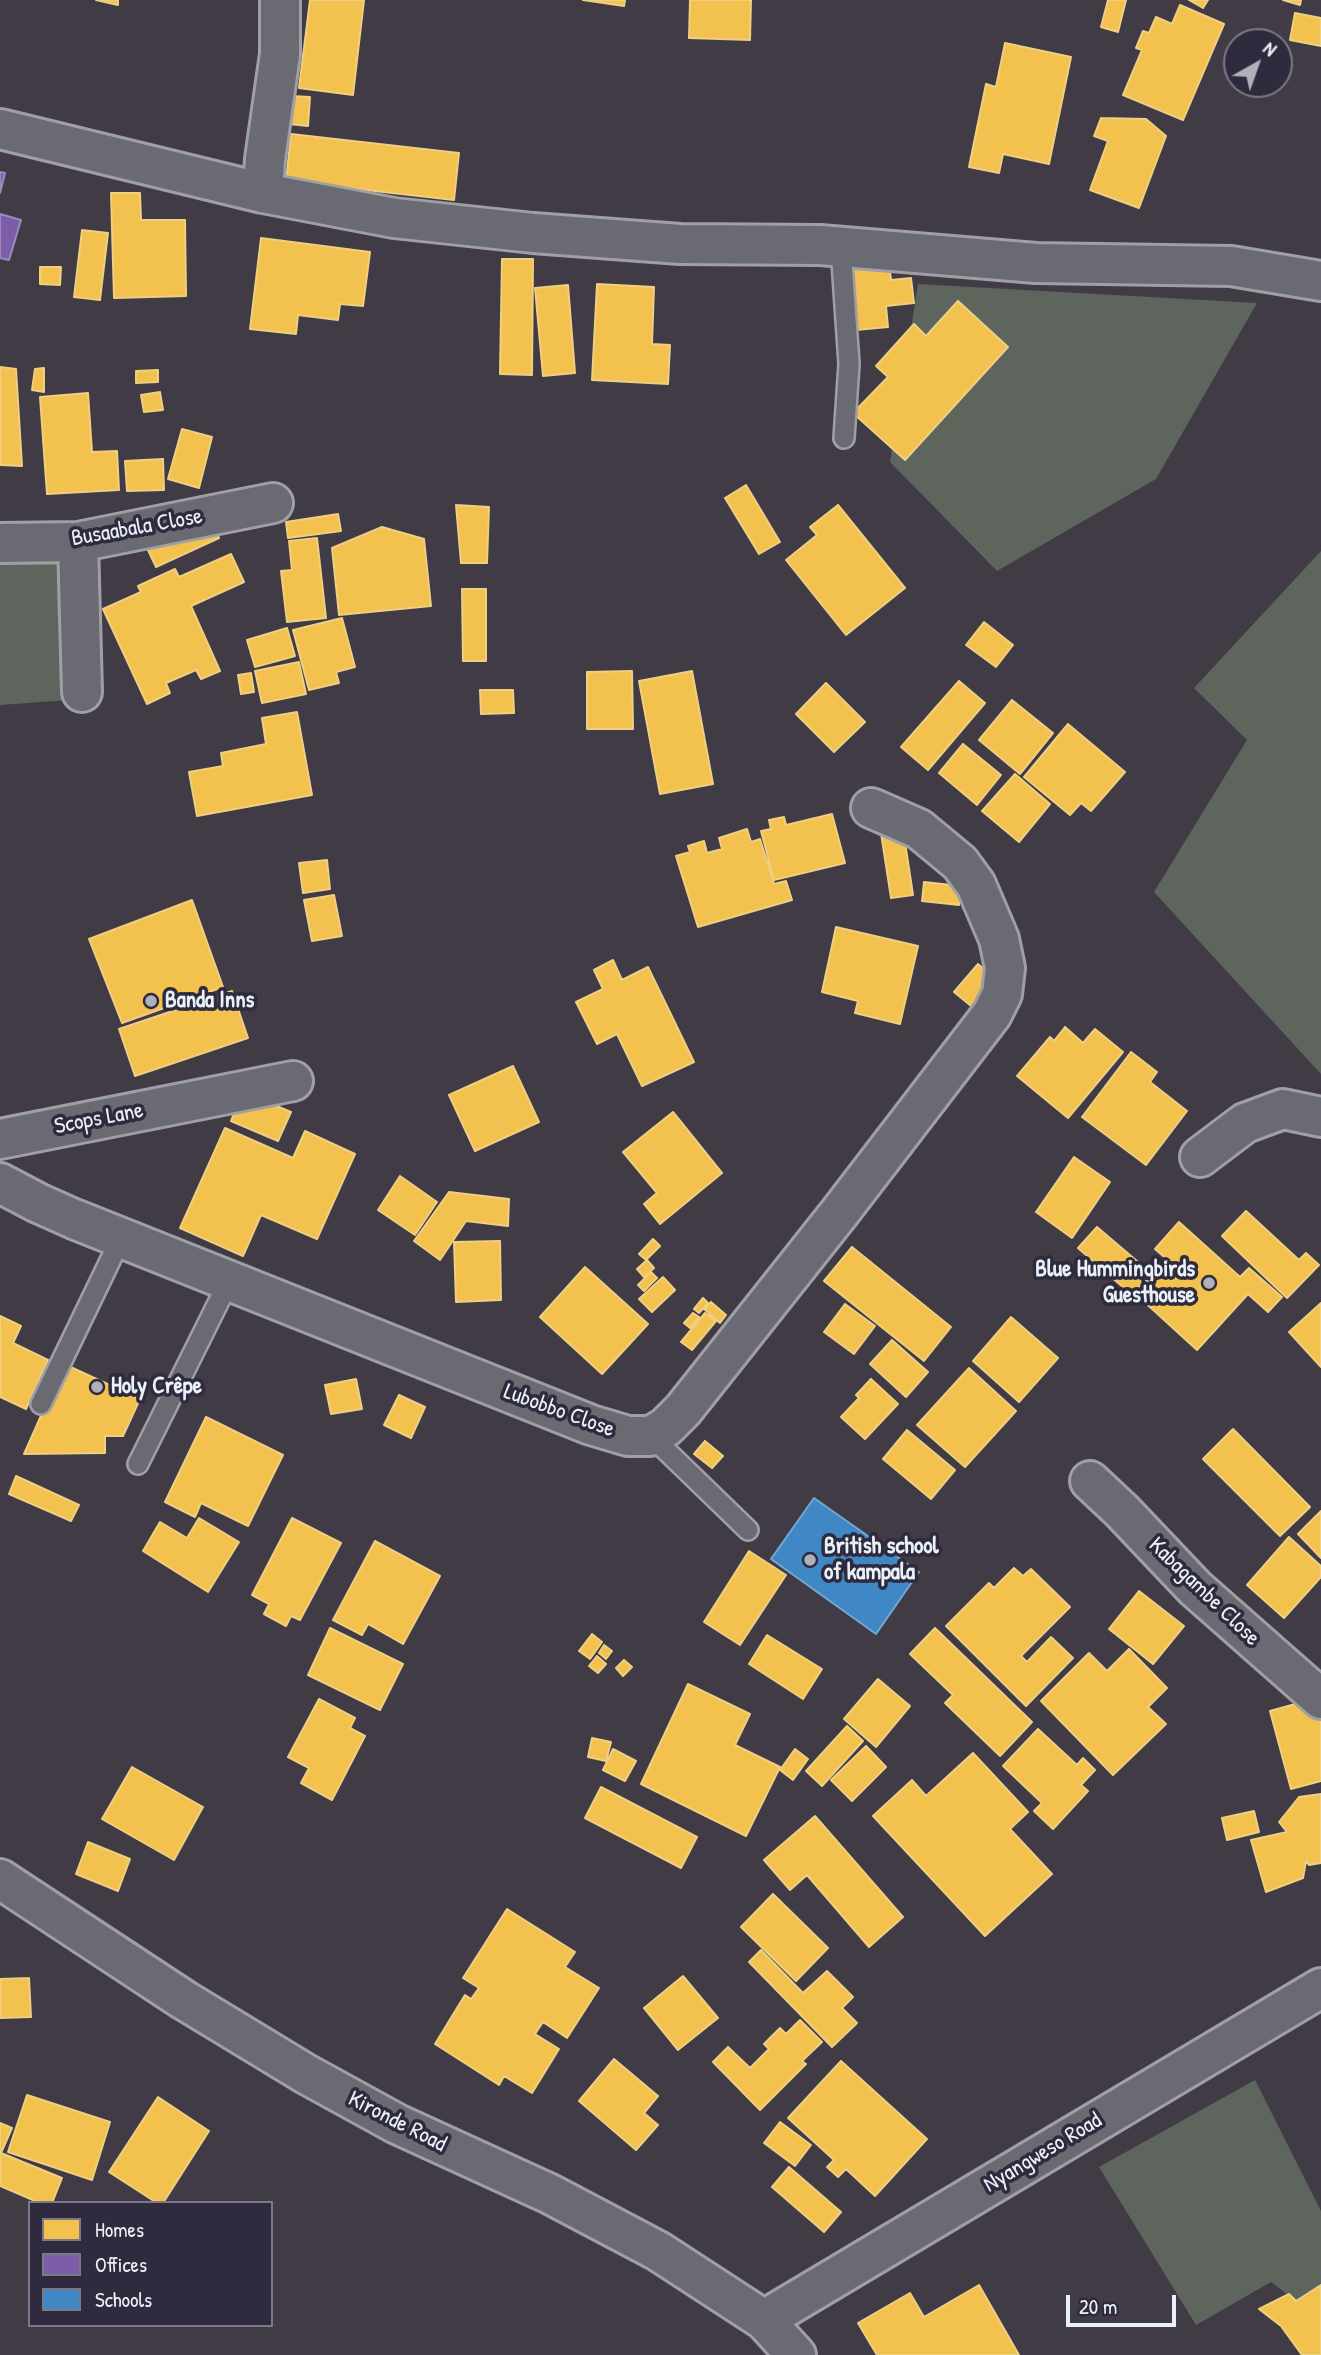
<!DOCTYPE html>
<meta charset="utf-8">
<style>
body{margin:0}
#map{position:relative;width:1321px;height:2355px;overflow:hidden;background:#413b46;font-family:"Patrick Hand",sans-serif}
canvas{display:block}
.legend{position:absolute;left:28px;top:2201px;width:245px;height:126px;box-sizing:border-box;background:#2f2a3d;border:2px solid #797a88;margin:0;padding:9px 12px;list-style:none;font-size:21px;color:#e8f1f8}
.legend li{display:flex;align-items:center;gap:14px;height:35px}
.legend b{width:35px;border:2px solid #797a88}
.north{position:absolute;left:1223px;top:28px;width:70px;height:70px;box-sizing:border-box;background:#2f2a3d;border:2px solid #797a88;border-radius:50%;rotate:40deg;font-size:19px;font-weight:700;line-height:28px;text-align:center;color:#e8f1f8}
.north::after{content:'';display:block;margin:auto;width:24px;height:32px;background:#aeb1ba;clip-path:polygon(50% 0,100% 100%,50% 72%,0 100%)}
.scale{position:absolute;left:1066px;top:2295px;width:110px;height:32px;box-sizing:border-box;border:4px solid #e8f1f8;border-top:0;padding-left:9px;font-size:21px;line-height:24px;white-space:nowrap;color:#e8f1f8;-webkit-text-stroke:5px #2f2a3d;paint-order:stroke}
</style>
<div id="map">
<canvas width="1321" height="2355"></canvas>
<ul class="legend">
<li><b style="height:19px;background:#f2c14e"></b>Homes</li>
<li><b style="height:19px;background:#7b5ea7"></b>Offices</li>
<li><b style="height:19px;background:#3f88c5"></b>Schools</li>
</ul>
<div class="north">N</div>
<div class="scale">20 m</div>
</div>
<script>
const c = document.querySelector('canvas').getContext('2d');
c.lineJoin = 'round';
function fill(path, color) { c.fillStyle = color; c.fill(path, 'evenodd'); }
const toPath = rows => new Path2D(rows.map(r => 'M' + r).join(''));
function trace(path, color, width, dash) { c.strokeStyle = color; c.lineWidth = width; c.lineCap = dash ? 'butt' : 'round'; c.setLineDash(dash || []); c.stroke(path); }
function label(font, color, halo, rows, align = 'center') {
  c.font = font + ' "Patrick Hand",sans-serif'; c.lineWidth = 7; c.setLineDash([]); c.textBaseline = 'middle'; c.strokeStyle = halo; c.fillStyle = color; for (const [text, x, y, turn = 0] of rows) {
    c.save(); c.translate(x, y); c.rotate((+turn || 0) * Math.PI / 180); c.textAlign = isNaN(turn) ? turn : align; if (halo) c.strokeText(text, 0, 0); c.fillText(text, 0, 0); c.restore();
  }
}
const green = toPath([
 [918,284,1257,303,1156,479,997,571,890,462],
 [1321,551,1321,1074,1154,892,1247,740,1194,688],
 [61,558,69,700,0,705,0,559],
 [1255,2080,1321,2211,1321,2285,1296,2301,1271,2282,1196,2325,1099,2167]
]);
const homes = toPath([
 [96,0,118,0,118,5,96,0],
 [310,0,364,0,353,95,299,88,310,0],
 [583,0,625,0,624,6,583,0],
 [690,0,751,0,750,40,689,38,690,0],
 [1108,0,1126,0,1118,32,1101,27,1108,0],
 [1189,0,1208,0,1203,8,1189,0],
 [1283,0,1301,0,1300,5,1283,0],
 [1180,5,1224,24,1183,120,1123,95,1142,50,1136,48,1143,31,1149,33,1156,17,1172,24,1180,5],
 [1295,13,1321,18,1321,46,1290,40,1295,13],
 [1005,43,1071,57,1049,164,1003,154,999,173,969,167,986,84,996,87,1005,43],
 [291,96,310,97,308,126,289,124,291,96],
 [1101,118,1146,119,1166,136,1139,208,1090,190,1108,141,1094,136,1101,118],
 [291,134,459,153,454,200,286,181,291,134],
 [111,193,140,193,141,220,185,220,186,296,114,298,111,193],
 [82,230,108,233,100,300,74,297,82,230],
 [261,238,370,252,363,306,340,304,338,320,298,315,296,334,250,329,261,238],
 [888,254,891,280,911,278,914,303,886,306,888,327,856,330,848,257,888,254],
 [502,259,533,259,532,375,500,374,502,259],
 [40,267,61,267,60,285,40,284,40,267],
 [597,284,654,287,652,344,670,345,668,384,592,380,597,284],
 [568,285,575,373,543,376,535,288,568,285],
 [958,301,1008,347,905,460,853,413,888,377,876,366,914,324,926,336,958,301],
 [0,367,16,369,22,466,0,465,0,367],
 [44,368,44,392,32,390,35,369,44,368],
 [158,370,158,382,136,383,136,371,158,370],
 [160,392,163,410,144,412,141,395,160,392],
 [88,393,92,452,117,451,119,490,47,494,40,397,88,393],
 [182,429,212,437,199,488,168,479,182,429],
 [163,459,164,490,127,491,125,461,163,459],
 [746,485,780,542,759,554,725,498,746,485],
 [456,505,489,507,487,563,461,563,456,505],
 [838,505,905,588,846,635,786,560,817,535,810,527,838,505],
 [338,514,341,531,288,538,286,522,338,514],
 [211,522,219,538,156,567,148,550,211,522],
 [382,527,424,539,431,606,339,615,332,548,382,527],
 [317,538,326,618,287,622,281,571,292,570,289,541,317,538],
 [231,554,244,582,191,606,220,671,201,679,196,670,166,683,170,693,147,704,103,609,141,592,138,586,175,569,179,577,231,554],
 [462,589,486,589,486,661,463,661,462,589],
 [342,618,355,667,336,672,339,683,309,690,293,630,342,618],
 [984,622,1013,645,996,667,966,645,984,622],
 [287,628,295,656,255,667,247,640,287,628],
 [299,662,306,694,262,703,255,671,299,662],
 [632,671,633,729,587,729,587,672,632,671],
 [692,671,713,784,660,794,639,681,692,671],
 [251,673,254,692,241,694,238,675,251,673],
 [959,681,985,703,928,770,901,747,959,681],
 [826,683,865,722,834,752,796,714,826,683],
 [480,690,513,690,514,713,481,714,480,690],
 [1012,700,1053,733,1020,774,979,740,1012,700],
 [297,712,312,795,197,816,189,772,223,766,221,753,266,744,262,718,297,712],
 [1068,724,1125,772,1091,811,1081,803,1070,815,1024,777,1068,724],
 [963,744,1001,775,977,805,939,773,963,744],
 [1015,774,1050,804,1019,842,982,811,1015,774],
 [832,814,845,863,774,880,761,831,771,829,769,820,784,817,786,825,832,814],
 [747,829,751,842,760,839,774,884,786,881,792,900,698,927,676,856,690,852,688,846,704,841,707,853,722,849,719,838,747,829],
 [903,829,913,895,891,898,881,833,903,829],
 [327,860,330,889,303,893,299,863,327,860],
 [924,882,961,886,959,905,922,901,924,882],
 [334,895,342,936,312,941,304,900,334,895],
 [192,900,223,987,122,1023,89,939,192,900],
 [836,927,918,946,900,1024,855,1013,858,1001,822,992,836,927],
 [613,960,622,980,648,967,694,1062,642,1086,617,1034,597,1044,576,1002,603,989,594,970,613,960],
 [978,964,1000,983,976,1010,954,992,978,964],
 [232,991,248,1038,135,1076,119,1029,232,991],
 [1065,1027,1083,1043,1095,1029,1123,1052,1068,1118,1017,1076,1050,1037,1054,1041,1065,1027],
 [1131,1052,1157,1072,1150,1082,1187,1111,1146,1165,1082,1117,1131,1052],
 [513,1066,539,1122,475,1151,449,1095,513,1066],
 [243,1092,291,1112,278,1141,231,1121,243,1092],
 [673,1112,722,1173,660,1224,644,1204,657,1193,623,1152,673,1112],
 [225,1128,293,1158,305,1131,355,1154,317,1239,261,1215,243,1256,180,1228,225,1128],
 [1074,1157,1110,1182,1072,1238,1036,1212,1074,1157],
 [400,1176,437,1202,415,1235,378,1210,400,1176],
 [449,1192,509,1199,508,1226,466,1221,440,1260,414,1241,449,1192],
 [1246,1211,1299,1260,1306,1253,1319,1265,1287,1298,1222,1236,1246,1211],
 [1179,1222,1240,1277,1249,1268,1282,1297,1268,1312,1248,1294,1197,1350,1139,1297,1170,1262,1155,1249,1179,1222],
 [1097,1227,1151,1273,1132,1295,1078,1248,1097,1227],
 [653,1239,660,1246,646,1260,639,1254,653,1239],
 [500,1241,501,1300,456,1302,454,1242,500,1241],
 [852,1247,951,1327,924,1361,824,1281,852,1247],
 [647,1260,654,1268,644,1277,637,1269,647,1260],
 [585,1267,648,1324,602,1374,540,1317,585,1267],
 [651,1272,657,1278,644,1291,638,1285,651,1272],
 [663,1277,675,1290,652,1312,639,1299,663,1277],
 [703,1298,708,1303,699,1313,694,1309,703,1298],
 [711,1302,726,1315,720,1323,704,1309,711,1302],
 [1321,1303,1321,1367,1289,1332,1321,1303],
 [845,1304,875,1326,854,1354,824,1332,845,1304],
 [693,1313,699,1317,690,1328,684,1323,693,1313],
 [705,1313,716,1321,692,1350,681,1342,705,1313],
 [0,1316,21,1326,13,1343,48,1360,26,1409,0,1397,0,1316],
 [1011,1317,1058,1358,1019,1402,973,1361,1011,1317],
 [892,1340,928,1372,906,1397,870,1364,892,1340],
 [64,1364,140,1399,123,1436,105,1436,105,1453,24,1454,64,1364],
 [969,1368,1016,1411,965,1467,917,1425,969,1368],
 [356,1379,362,1409,331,1414,325,1385,356,1379],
 [871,1379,898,1404,865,1439,841,1417,859,1398,856,1395,871,1379],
 [399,1395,425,1407,411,1438,384,1425,399,1395],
 [206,1417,283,1455,248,1526,201,1503,195,1517,165,1502,206,1417],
 [1233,1429,1310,1507,1280,1536,1203,1459,1233,1429],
 [907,1430,955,1470,931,1499,883,1459,907,1430],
 [705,1441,723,1456,712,1468,694,1454,705,1441],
 [16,1476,79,1505,71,1521,9,1494,16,1476],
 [1321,1511,1321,1558,1298,1534,1321,1511],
 [199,1518,239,1542,208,1592,143,1551,160,1522,187,1538,199,1518],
 [292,1518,341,1543,300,1620,291,1616,286,1626,264,1614,269,1604,252,1595,292,1518],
 [1289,1537,1321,1566,1321,1577,1284,1618,1247,1585,1289,1537],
 [375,1541,440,1576,403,1644,368,1624,362,1635,333,1620,375,1541],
 [749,1551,786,1575,740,1645,704,1622,749,1551],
 [1014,1568,1023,1576,1031,1569,1070,1607,1021,1656,1027,1662,1051,1637,1073,1658,1026,1706,946,1626,989,1583,994,1588,1014,1568],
 [1139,1591,1184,1626,1153,1664,1109,1629,1139,1591],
 [330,1628,403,1664,380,1710,308,1675,330,1628],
 [935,1628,1032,1722,1000,1756,945,1703,953,1695,910,1654,935,1628],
 [592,1634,602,1642,590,1659,579,1651,592,1634],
 [767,1635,822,1669,803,1699,749,1664,767,1635],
 [604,1645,612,1651,606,1659,599,1653,604,1645],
 [1129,1649,1167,1688,1148,1707,1166,1724,1113,1775,1041,1701,1089,1653,1107,1671,1129,1649],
 [597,1656,606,1664,598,1673,589,1666,597,1656],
 [624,1660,632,1667,623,1676,616,1668,624,1660],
 [878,1679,910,1706,876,1747,844,1719,878,1679],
 [688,1684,750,1714,735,1745,780,1767,746,1836,641,1784,688,1684],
 [1317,1698,1321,1712,1321,1781,1291,1789,1270,1711,1317,1698],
 [319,1699,355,1718,350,1728,365,1736,332,1800,301,1783,309,1768,288,1757,319,1699],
 [847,1726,863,1741,822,1786,806,1771,847,1726],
 [1038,1729,1077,1765,1083,1758,1095,1770,1081,1785,1088,1791,1053,1829,1034,1811,1042,1803,1003,1766,1038,1729],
 [592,1738,611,1742,606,1761,588,1757,592,1738],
 [866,1746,886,1767,852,1801,831,1780,866,1746],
 [613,1749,636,1761,625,1781,603,1770,613,1749],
 [795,1749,808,1759,793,1780,780,1770,795,1749],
 [973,1753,1028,1812,1010,1829,1052,1874,985,1936,873,1816,912,1780,926,1796,973,1753],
 [132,1767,203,1807,174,1860,102,1819,132,1767],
 [601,1787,697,1837,681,1868,585,1818,601,1787],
 [1321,1794,1321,1863,1309,1865,1306,1861,1303,1878,1266,1892,1251,1840,1287,1832,1279,1822,1299,1797,1321,1794],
 [1254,1811,1259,1832,1227,1840,1222,1818,1254,1811],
 [815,1816,903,1917,869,1947,807,1875,790,1890,764,1860,815,1816],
 [88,1842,130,1859,118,1891,76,1874,88,1842],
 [773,1894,828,1948,796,1981,741,1927,773,1894],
 [507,1909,575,1952,565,1967,599,1988,567,2038,543,2022,535,2034,559,2049,532,2093,504,2076,499,2085,435,2044,465,1995,471,1999,479,1988,463,1978,507,1909],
 [761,1950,803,1993,827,1971,853,1997,842,2008,857,2023,832,2047,749,1962,761,1950],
 [683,1976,718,2018,678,2050,644,2008,683,1976],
 [29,1978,31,2017,0,2018,0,1979,29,1978],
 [800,2020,822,2042,802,2061,806,2064,760,2110,713,2062,728,2047,750,2068,769,2049,764,2044,780,2028,786,2034,800,2020],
 [614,2059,658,2096,644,2113,658,2125,636,2150,579,2101,614,2059],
 [841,2061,927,2139,875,2196,846,2169,838,2177,827,2167,834,2160,788,2118,841,2061],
 [27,2095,110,2122,92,2180,8,2152,27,2095],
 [158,2097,209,2131,163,2203,157,2203,109,2172,158,2097],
 [780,2122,811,2145,795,2166,764,2143,780,2122],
 [0,2123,12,2128,1,2153,62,2178,52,2203,40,2203,0,2186,0,2123],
 [789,2167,841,2212,824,2232,772,2187,789,2167],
 [979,2285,1019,2355,877,2355,858,2323,910,2293,924,2317,979,2285],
 [1321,2285,1321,2355,1302,2355,1281,2326,1259,2309,1289,2294,1296,2301,1321,2285]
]);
const offices = toPath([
 [0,172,5,173,0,193,0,172],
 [0,214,21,220,9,260,0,258,0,214]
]);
const schools = toPath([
 [814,1498,919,1572,876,1634,771,1559,814,1498]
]);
const service = toPath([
 [841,247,849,364,844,438],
 [41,1404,121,1238],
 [651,1436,748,1530],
 [138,1464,229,1281]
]);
const minor = toPath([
 [0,129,263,193,394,218,533,233,680,244,820,245,1036,263,1231,266,1321,281],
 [263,193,265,159,280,54,280,0],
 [78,542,82,692],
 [0,543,78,542,273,503],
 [0,1139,293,1081],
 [1200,1157,1245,1123,1283,1109,1321,1117],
 [0,1183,38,1203,74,1219,591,1425,628,1436,651,1436,666,1427,683,1410,840,1212,992,1014,1002,994,1005,968,999,939,976,885,960,863,919,829,871,808],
 [1090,1481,1122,1511,1195,1588,1321,1699],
 [0,1879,184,2000,306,2074,397,2124,550,2194,658,2251,764,2320,796,2355],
 [764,2320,1321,1988]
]);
const markers = [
 [151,1001,7,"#aeb1ba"],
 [1209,1283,7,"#aeb1ba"],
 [97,1387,7,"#aeb1ba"],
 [810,1560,7,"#aeb1ba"]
];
const streetNames = [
 ["Busaabala Close",137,528,-10],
 ["Scops Lane",99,1119,-11],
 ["Lubobbo Close",559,1411,20],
 ["Kabagambe Close",1204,1592,44],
 ["Kironde Road",397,2122,27],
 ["Nyangweso Road",1043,2153,-31]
];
const poiNames = [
 ["Banda Inns",165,1001],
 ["Blue Hummingbirds",1195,1270,"right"],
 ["Guesthouse",1195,1296,"right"],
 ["Holy Crêpe",111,1387],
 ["British school",824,1547],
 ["of kampala",824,1573]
];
fill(green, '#5d655d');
fill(homes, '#f2c14e');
trace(homes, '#efcf81', 2);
fill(offices, '#7b5ea7');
trace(offices, '#9c8abf', 2);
fill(schools, '#3f88c5');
trace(schools, '#72a8d4', 2);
trace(service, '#a09fa5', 24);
trace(minor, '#a09fa5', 44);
trace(service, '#6a6b72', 19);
trace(minor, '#6a6b72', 38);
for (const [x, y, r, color] of markers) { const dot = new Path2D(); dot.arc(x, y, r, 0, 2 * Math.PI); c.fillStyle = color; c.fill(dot); trace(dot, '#2f2a3d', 2.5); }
label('23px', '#e8f1f8', '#2f2a3d', streetNames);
label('bold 23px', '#e8f1f8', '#2f2a3d', poiNames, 'left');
</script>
